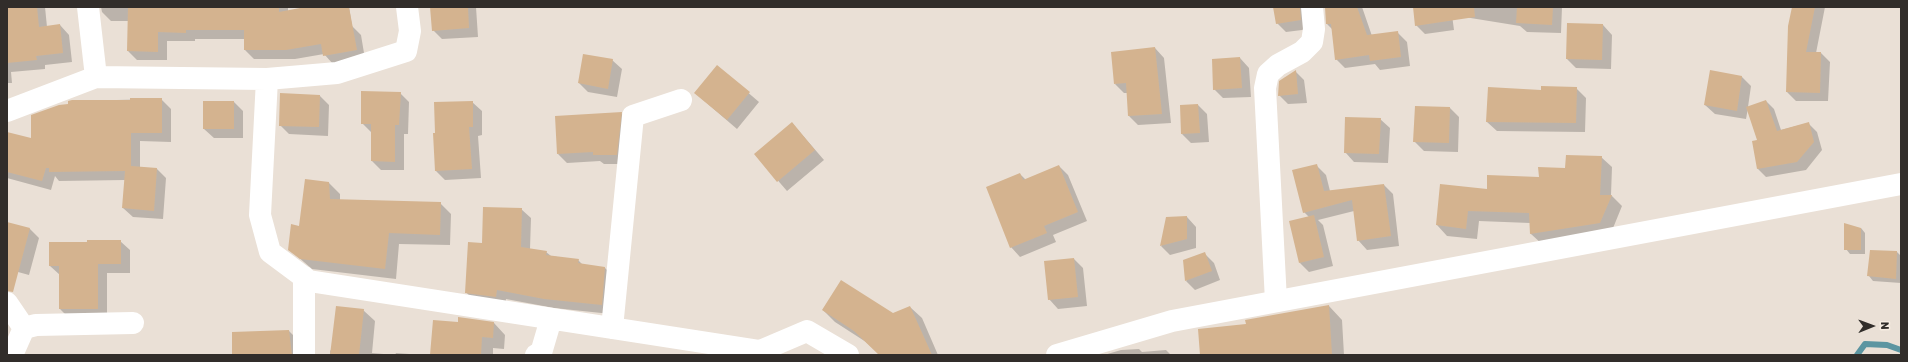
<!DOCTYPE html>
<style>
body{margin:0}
#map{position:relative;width:1908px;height:362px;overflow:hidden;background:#eae0d6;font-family:Rubik,sans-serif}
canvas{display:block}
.frame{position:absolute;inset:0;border:8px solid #312d2a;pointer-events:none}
.north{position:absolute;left:1852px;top:306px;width:40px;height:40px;-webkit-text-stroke:3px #f7eee3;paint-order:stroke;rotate:89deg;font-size:11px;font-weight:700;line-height:16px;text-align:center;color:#312d2a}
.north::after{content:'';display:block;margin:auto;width:14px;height:18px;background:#312d2a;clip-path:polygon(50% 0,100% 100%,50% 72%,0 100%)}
</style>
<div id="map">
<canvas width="1908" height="362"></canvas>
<div class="frame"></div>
<div class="north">N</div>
</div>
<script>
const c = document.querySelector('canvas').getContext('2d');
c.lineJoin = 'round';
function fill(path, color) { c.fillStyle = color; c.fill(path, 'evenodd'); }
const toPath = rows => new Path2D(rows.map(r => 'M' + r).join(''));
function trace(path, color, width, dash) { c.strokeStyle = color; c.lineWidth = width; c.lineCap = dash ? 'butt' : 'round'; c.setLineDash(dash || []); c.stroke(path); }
const shadow = toPath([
 [7,7,45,7,47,27,60,25,69,35,72,62,45,65,45,69,11,72,12,83,7,83],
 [101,7,288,7,288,11,311,7,349,7,352,26,361,35,365,59,333,64,324,54,295,59,254,59,245,50,245,39,195,39,195,41,167,41,167,60,137,60,128,51,129,21,111,21,102,12],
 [432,7,476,7,478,37,442,39,433,30],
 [1274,7,1313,7,1310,29,1286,32,1277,23],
 [1326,7,1362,7,1372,36,1397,32,1407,42,1410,66,1380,70,1375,64,1345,68,1336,59,1332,29,1327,24],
 [1414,7,1562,7,1561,33,1527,32,1520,26,1452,15,1454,30,1425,34,1416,25],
 [1793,7,1825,7,1816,53,1821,53,1830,62,1828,101,1796,101,1787,92],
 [1603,25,1612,35,1611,69,1576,68,1567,59],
 [1155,48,1164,58,1171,123,1138,125,1129,116,1128,93,1124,93,1115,84],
 [1240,58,1249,68,1251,97,1223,98,1214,89],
 [612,60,622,69,617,97,588,92,579,83],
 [717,66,759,102,737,129,695,93],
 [1295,71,1304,80,1307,103,1288,104,1279,95],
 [1711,71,1742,77,1751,86,1748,107,1766,101,1774,109,1781,130,1808,123,1817,132,1822,150,1806,170,1766,177,1758,169,1753,142,1759,141,1748,108,1746,119,1715,114,1705,105],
 [1576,88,1586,98,1585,132,1497,131,1487,122,1542,91],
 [400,93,409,102,408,134,404,134,404,170,381,170,372,161,372,133,362,123],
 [320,96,329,105,328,136,289,134,280,125],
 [161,99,171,109,171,142,140,141,140,168,157,169,166,178,163,219,133,217,123,208,125,180,59,181,55,176,51,190,7,178,7,133,32,140,72,101],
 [234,102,243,111,243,138,214,138,204,129],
 [472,102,482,111,482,135,478,136,481,178,445,180,436,171,436,134],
 [1198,105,1207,114,1209,142,1191,143,1182,134],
 [1450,108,1459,117,1458,152,1424,151,1414,141],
 [621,113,630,122,626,164,604,164,600,161,567,163,558,154],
 [1380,119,1390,128,1388,163,1354,162,1345,152],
 [792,123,824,160,787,191,755,154],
 [1601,157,1612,167,1611,195,1622,206,1611,233,1542,244,1531,234,1530,223,1479,221,1477,239,1447,236,1437,225,1441,185,1488,190,1540,178],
 [1059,166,1068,175,1087,221,1053,235,1056,242,1020,257,1011,247,1020,174,1026,180],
 [1317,166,1326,175,1330,191,1384,185,1393,194,1399,246,1367,250,1358,240,1354,211,1318,220,1323,225,1333,266,1309,272,1300,263,1309,217,1304,212],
 [329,183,340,194,340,200,440,203,451,214,450,245,399,244,396,279,312,269,289,249,300,227],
 [521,209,531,218,530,249,546,252,551,256,578,260,583,265,605,268,614,277,611,314,554,308,506,299,505,306,475,302,466,292,483,244],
 [1187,217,1196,227,1196,248,1170,255,1161,246],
 [7,223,30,229,39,238,29,275,7,269],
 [1861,228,1865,233,1865,254,1850,254,1846,249],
 [120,241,130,250,130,273,107,273,107,318,69,318,60,309,60,275,50,266,50,243],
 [1871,251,1897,252,1901,256,1901,283,1873,281,1869,276],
 [1204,253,1214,263,1220,280,1195,290,1186,281],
 [1074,259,1083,268,1087,306,1058,309,1049,299],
 [1329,306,1342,320,1344,355,1201,355,1247,325,1246,321],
 [910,307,922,318,938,355,880,355,866,342,835,322,823,310,893,315],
 [363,310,375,321,372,353,395,355,396,353,423,355,330,355,330,351],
 [459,323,494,323,505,335,504,349,493,348,493,355,431,355],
 [289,331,298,340,300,355,234,355],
 [1139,349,1142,352,1166,350,1171,355,1104,355,1121,350]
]);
const stream = toPath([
 [1857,355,1865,344,1887,345,1901,350]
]);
const building = toPath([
 [7,7,37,7,39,27,60,24,63,53,36,56,37,60,7,63],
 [128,7,279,7,279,12,305,7,349,7,357,50,323,56,321,44,286,50,244,50,244,30,186,30,186,33,158,32,158,52,127,51],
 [430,7,468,7,469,28,432,31],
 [1273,7,1300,7,1301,20,1276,24],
 [1325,7,1357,7,1367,35,1398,31,1401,57,1370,61,1369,55,1335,60,1331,24,1326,24],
 [1413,7,1474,7,1475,17,1415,26],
 [1517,7,1553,7,1552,25,1516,23],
 [1792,7,1815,7,1806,52,1821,52,1820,93,1786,92,1788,26],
 [1567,23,1603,24,1602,60,1566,59],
 [1155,47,1162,114,1128,116,1126,83,1114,84,1111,52],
 [583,54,613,59,608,89,578,83],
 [1240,57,1242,88,1213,90,1212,59],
 [717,65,750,92,727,120,694,93],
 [1296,70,1298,94,1278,96,1279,81],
 [1710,70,1742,76,1737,111,1704,105],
 [1541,86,1577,87,1576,123,1486,122,1488,87,1541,90],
 [361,91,401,92,399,125,395,125,395,162,371,161,371,124,361,124],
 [280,93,320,95,319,127,279,126],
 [130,98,162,98,162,133,131,133,131,166,157,168,154,211,122,208,125,171,49,172,49,168,46,168,42,181,7,172,7,132,31,138,31,115,59,105,68,104,68,101,72,100,130,100],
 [1766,100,1777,131,1809,122,1814,142,1797,162,1757,169,1752,141,1757,140,1746,107],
 [203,101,234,101,234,129,203,129],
 [473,101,473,127,469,127,472,169,435,171,433,133,435,133,434,102],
 [1198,104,1200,133,1181,134,1180,105],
 [1415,106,1450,107,1449,143,1413,142],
 [622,112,617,155,593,155,593,152,557,154,555,116],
 [1345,117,1381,118,1379,154,1344,153],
 [792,122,815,150,777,182,754,154],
 [1566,155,1602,156,1600,195,1612,195,1600,223,1530,234,1529,213,1468,211,1466,229,1436,225,1440,184,1487,189,1487,175,1539,177,1538,167,1565,168],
 [1317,164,1324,191,1384,184,1391,236,1357,241,1352,200,1303,213,1292,170],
 [1059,165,1078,212,1044,226,1047,233,1010,248,986,187,1020,173,1023,180],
 [305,179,329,182,330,199,441,202,440,235,389,233,385,269,300,259,288,250,291,224,299,226],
 [483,207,522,208,521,247,547,251,546,255,579,259,578,263,605,267,602,305,544,299,497,290,496,297,465,293,468,242,482,243],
 [1314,215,1324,257,1299,263,1289,221],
 [1187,216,1187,239,1160,246,1166,217],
 [7,222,30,228,13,292,7,291],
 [1844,223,1861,228,1861,250,1844,250],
 [87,240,121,240,121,264,98,264,98,309,59,309,59,266,49,266,49,242,87,242],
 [1870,250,1897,251,1896,279,1867,276],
 [1205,252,1212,271,1185,281,1183,260],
 [1074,258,1078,297,1048,300,1044,261],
 [841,280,893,313,910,306,932,355,879,355,854,331,822,310],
 [1329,305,1332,355,1200,355,1198,329,1246,324,1245,320],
 [336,306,364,309,359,355,330,355],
 [458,317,494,322,493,338,482,337,481,355,430,355,433,320,458,322],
 [289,330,292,355,232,355,232,332]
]);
const minor = toPath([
 [88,7,96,77],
 [267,79,260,215,270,252,309,281,760,351,807,331,848,355],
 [7,111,96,77,267,79,337,73,406,51,410,31,407,7],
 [304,277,304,355],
 [1276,301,1265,88,1268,74,1278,65,1302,52,1312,42,1314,29,1312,7],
 [7,303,24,328,36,325,133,323],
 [612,328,633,116,681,100],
 [12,355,24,328],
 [536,355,541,353,551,319]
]);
const tertiary = toPath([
 [1057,355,1172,321,1901,184]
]);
fill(shadow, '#0003');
trace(stream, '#5c95a1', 6);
fill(building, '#d4b38f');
trace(minor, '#fff', 22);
trace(tertiary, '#fff', 22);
</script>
